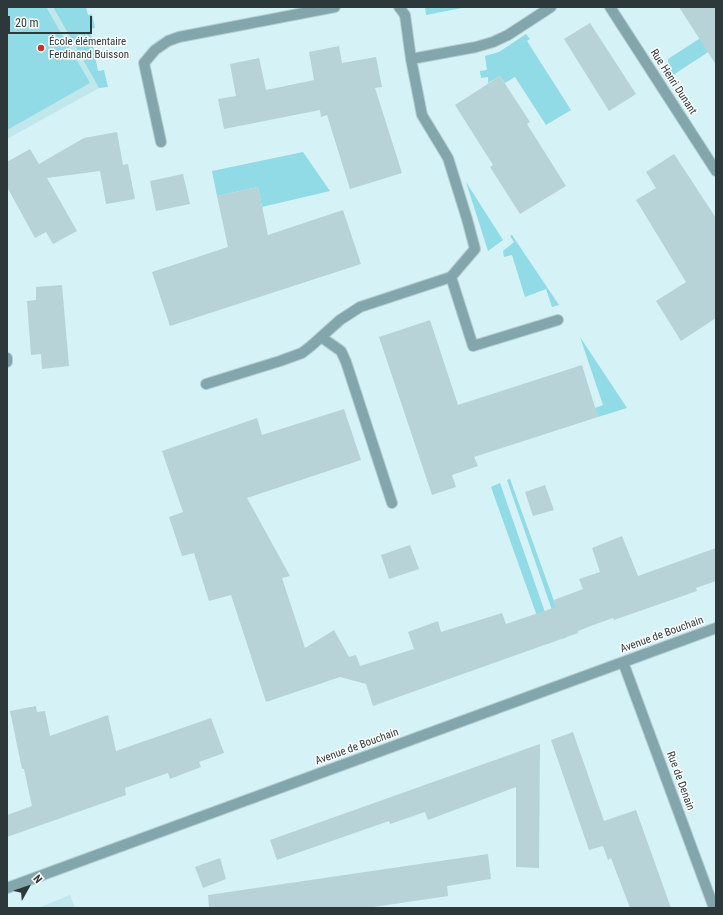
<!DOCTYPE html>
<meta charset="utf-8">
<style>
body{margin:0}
#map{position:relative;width:723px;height:915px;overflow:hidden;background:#d5f2f6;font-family:"Roboto Condensed",sans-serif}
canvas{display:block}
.frame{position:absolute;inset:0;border:8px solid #2d383a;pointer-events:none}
.north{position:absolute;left:8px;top:867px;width:40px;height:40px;-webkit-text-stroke:3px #fff;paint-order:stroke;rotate:50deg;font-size:11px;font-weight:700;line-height:16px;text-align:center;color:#2d383a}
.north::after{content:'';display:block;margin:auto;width:14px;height:18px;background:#2d383a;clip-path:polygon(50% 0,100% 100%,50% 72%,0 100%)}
.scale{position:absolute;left:8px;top:16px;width:84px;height:18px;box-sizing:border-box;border:2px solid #2d383a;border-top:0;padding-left:5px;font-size:12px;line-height:14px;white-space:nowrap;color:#2d383a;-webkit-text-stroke:3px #fff;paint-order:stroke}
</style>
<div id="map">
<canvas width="723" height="915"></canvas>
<div class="frame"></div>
<div class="north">N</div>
<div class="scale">20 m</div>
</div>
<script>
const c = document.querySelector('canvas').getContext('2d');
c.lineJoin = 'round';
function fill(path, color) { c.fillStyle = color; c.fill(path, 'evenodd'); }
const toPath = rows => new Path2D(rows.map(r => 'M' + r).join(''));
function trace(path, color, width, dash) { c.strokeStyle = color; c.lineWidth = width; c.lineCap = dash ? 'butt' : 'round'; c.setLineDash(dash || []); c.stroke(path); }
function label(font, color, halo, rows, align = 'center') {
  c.font = font + ' "Roboto Condensed",sans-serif'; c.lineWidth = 3; c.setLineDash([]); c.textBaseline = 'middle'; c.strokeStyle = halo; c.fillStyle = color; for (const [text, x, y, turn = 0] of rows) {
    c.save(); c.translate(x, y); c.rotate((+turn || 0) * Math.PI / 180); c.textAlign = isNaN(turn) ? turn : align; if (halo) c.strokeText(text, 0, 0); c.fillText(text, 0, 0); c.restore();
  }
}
const built = toPath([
 [7,7,53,7,99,88,7,139],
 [70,895,75,908,38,908]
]);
const green = toPath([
 [7,7,46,7,90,83,7,130],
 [53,7,86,7,88,15,92,14,95,28,90,29,98,71,104,70,108,87,99,88],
 [425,7,467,7,426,15],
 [716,28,716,47,673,75,668,66,668,59],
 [526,34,530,39,527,41,571,110,546,125,515,77,505,83,500,76,488,83,488,77,481,78,480,71,487,70,485,56,499,52],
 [303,152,330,191,262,207,258,187,217,196,212,171],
 [466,182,503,240,488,251],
 [512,235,559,305,552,307,546,289,525,297,512,255,504,257,503,251,514,242,510,236],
 [580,337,627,408,598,417,595,408,603,405],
 [510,479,567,637,562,639,507,480],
 [500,483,555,641,547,644,491,487]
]);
const building = toPath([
 [679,7,716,7,716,65],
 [590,23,636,94,609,111,564,39],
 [339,46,342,63,376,57,382,87,375,88,402,173,350,189,327,115,321,117,320,110,224,129,218,99,236,96,230,64,259,58,266,90,314,80,309,52],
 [500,76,530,122,527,124,566,186,520,214,490,167,493,165,455,105],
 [117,132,123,165,128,164,135,199,106,204,100,171,47,178,77,231,53,244,46,232,35,238,7,187,7,162,30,149,39,164,84,138],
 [674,154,716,218,716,318,681,341,656,301,686,282,636,200,656,188,646,172],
 [183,174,190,204,156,211,150,181],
 [258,187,268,235,343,210,361,264,170,326,152,272,228,247,217,196],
 [62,285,69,366,42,369,41,354,31,355,27,301,36,300,36,287],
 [430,320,458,405,582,365,598,417,474,457,478,466,452,475,456,487,432,495,379,337],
 [344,409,361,460,247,498,290,576,282,578,305,648,334,630,349,657,356,655,360,666,414,649,408,632,438,621,441,632,502,613,506,624,556,607,554,600,583,589,579,579,600,572,592,548,622,536,638,576,716,548,716,581,696,588,697,591,614,620,613,618,596,624,578,631,578,633,373,706,366,684,340,677,266,702,231,595,209,601,194,553,182,556,169,517,183,512,162,451,257,418,262,435],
 [545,485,554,510,533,516,525,492],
 [410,545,419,569,389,579,381,555],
 [36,706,37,712,45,711,50,736,108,715,116,751,211,718,224,753,199,762,201,767,170,779,168,773,125,788,126,795,7,837,7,815,32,806,24,769,22,769,10,711],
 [573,732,604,821,636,810,671,908,630,908,611,858,608,860,603,846,589,850,551,740],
 [540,744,539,868,516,867,516,787,428,820,425,812,390,824,389,821,277,860,270,840],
 [488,854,491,879,447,886,448,896,367,908,209,908,208,895],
 [220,858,226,879,203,888,195,867]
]);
const minor = toPath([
 [399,7,405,15,411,59,476,47,493,42,508,35,551,7],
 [610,7,716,171],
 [161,142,144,63,155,50,168,41,179,37,335,7],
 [451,277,473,346,558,320],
 [321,337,341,351,346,362,392,503],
 [7,358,7,362],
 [206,384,280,361,302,353,311,346,340,320,360,307,451,277,475,249,467,219,448,158,422,115,411,59],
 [623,662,714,908],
 [7,888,716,628]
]);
const markers = [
 [41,48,4,"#c23430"]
];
const poiNames = [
 ["École élémentaire",49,42],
 ["Ferdinand Buisson",49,55]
];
const streetNames = [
 ["Rue Henri Dunant",673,82,57],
 ["Avenue de Bouchain",662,635,-20],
 ["Avenue de Bouchain",357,747,-20],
 ["Rue de Denain",680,781,70]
];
fill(built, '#c0e7ec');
fill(green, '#90dbe5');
fill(building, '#b7d3d7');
trace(minor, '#b3cdd0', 12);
trace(minor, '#82a6ab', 10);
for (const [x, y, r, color] of markers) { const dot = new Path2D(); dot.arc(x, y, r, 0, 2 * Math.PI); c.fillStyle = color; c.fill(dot); trace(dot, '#fff', 1.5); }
label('11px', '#2d383a', '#fff', poiNames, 'left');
label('11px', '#2d383a', '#fff', streetNames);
</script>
